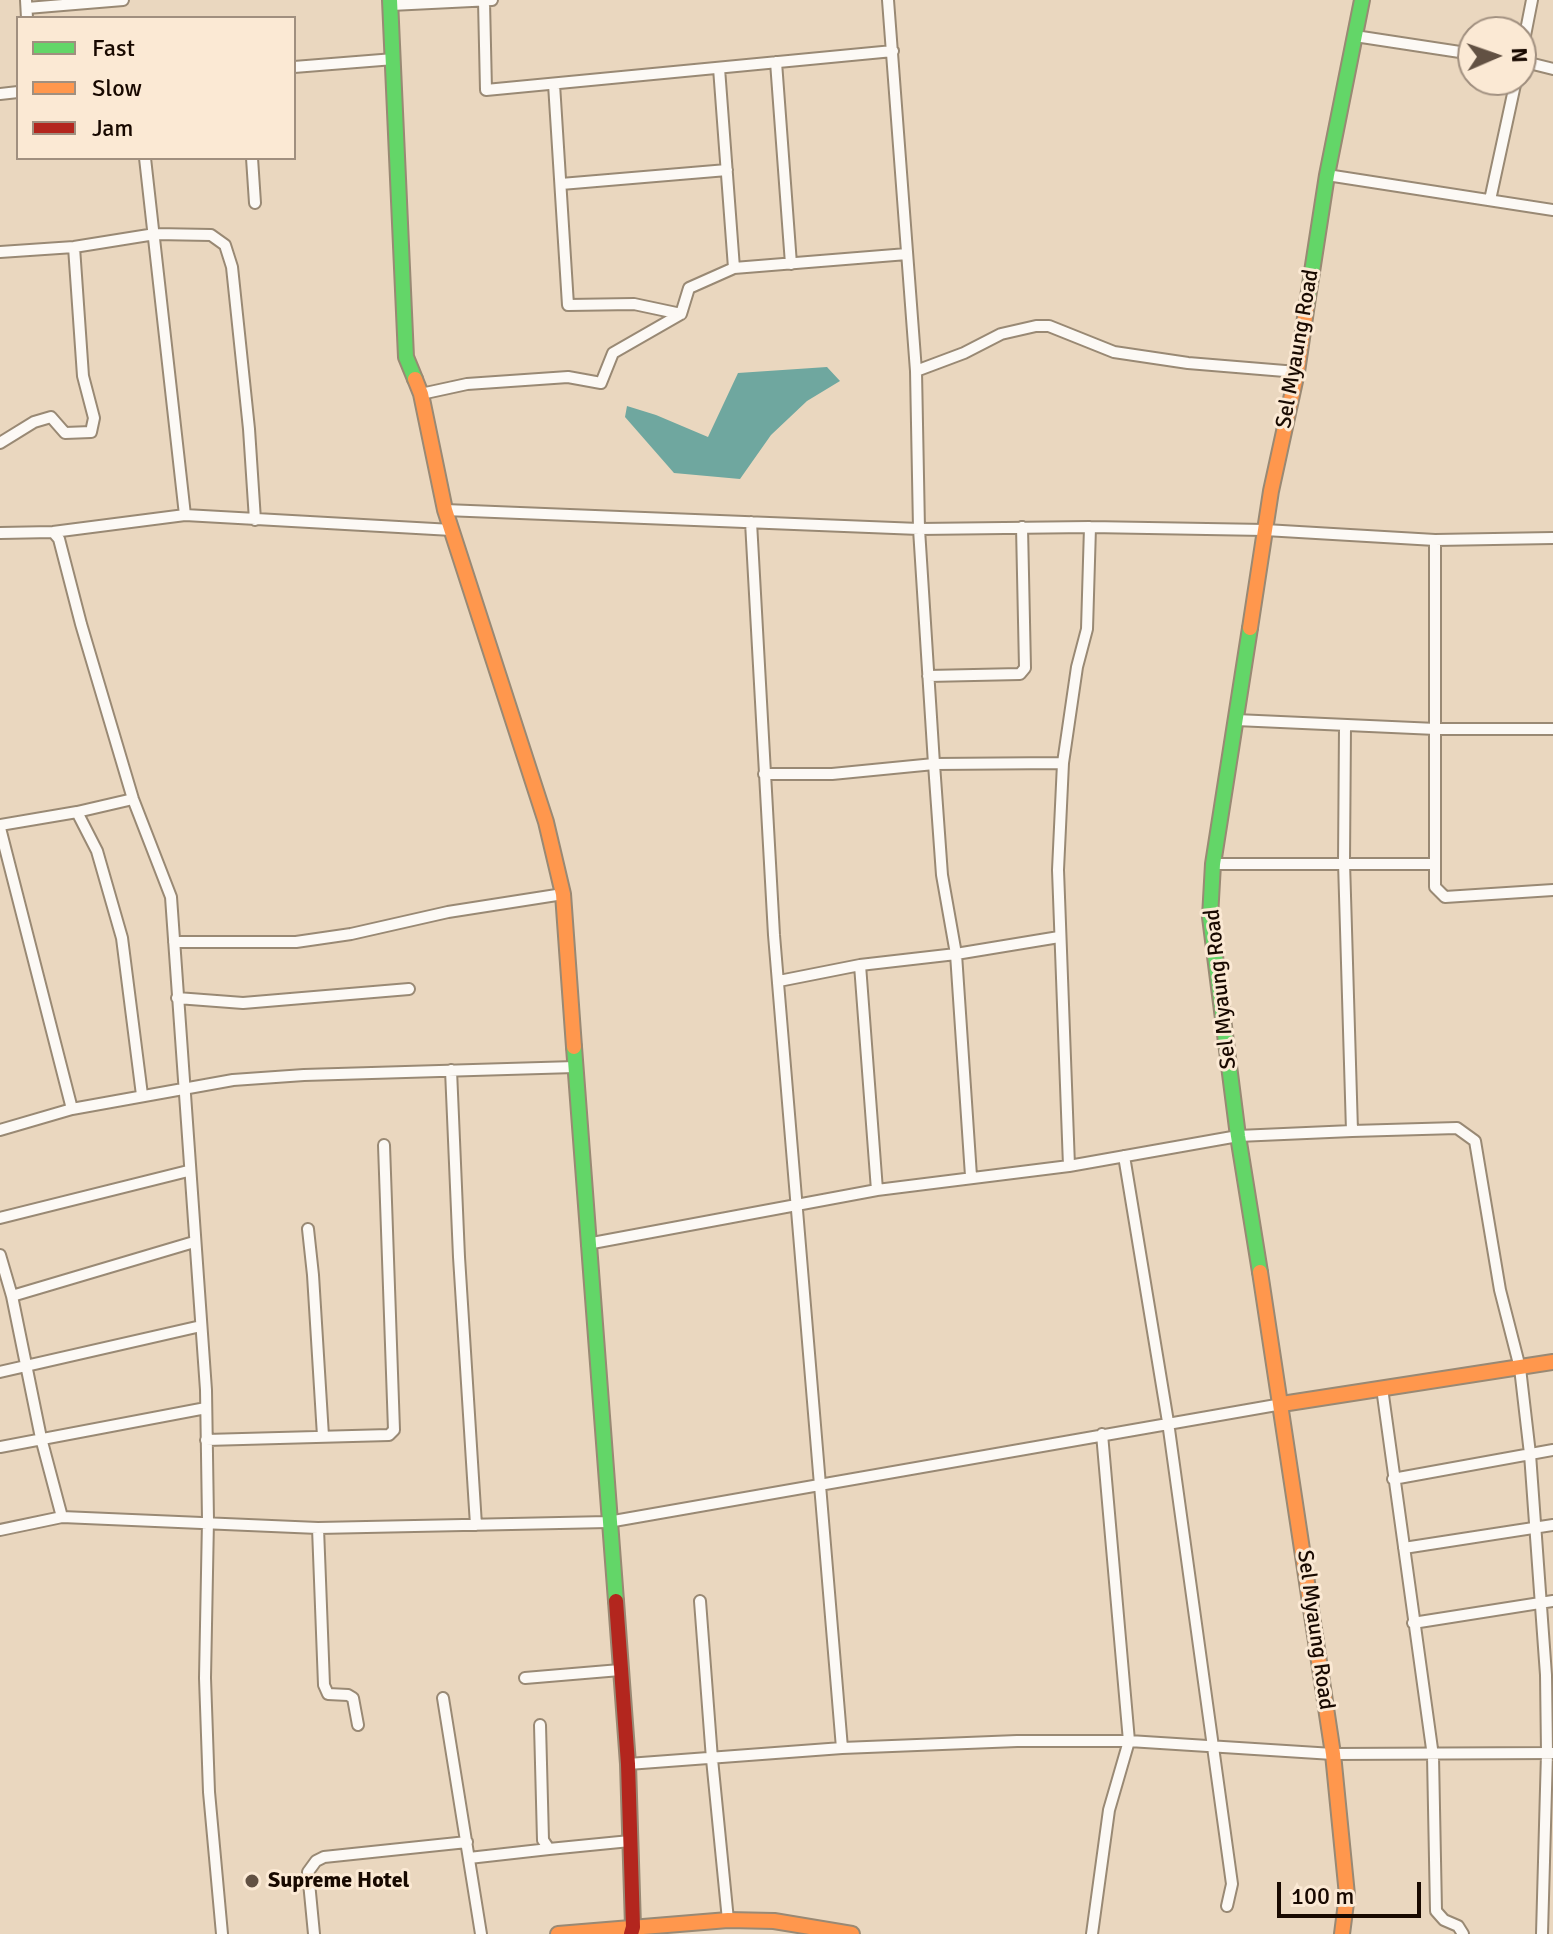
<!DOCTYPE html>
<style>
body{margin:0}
#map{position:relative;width:1553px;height:1934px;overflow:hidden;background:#ead7bf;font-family:Signika,sans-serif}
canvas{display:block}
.legend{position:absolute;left:16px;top:16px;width:280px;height:144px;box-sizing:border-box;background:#fbe9d4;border:2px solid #a08f7f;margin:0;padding:10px 14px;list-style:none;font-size:24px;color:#180900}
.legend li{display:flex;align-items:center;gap:16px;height:40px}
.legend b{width:40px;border:2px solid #a08f7f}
.north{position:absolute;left:1457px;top:16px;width:80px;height:80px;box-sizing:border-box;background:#fbe9d4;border:2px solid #a08f7f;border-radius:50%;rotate:88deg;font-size:22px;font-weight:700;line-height:32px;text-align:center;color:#180900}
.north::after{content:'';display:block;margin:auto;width:28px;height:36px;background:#625143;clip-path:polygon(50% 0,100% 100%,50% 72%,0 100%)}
.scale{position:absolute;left:1277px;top:1882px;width:144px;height:36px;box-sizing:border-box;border:4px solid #180900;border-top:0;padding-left:10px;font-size:24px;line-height:28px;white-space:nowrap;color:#180900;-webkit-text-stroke:6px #fbe9d4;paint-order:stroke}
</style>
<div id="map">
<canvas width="1553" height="1934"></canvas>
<ul class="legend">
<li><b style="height:10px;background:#63d668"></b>Fast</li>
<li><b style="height:10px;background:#ff974d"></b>Slow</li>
<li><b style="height:10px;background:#b3261e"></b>Jam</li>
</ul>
<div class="north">N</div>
<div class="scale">100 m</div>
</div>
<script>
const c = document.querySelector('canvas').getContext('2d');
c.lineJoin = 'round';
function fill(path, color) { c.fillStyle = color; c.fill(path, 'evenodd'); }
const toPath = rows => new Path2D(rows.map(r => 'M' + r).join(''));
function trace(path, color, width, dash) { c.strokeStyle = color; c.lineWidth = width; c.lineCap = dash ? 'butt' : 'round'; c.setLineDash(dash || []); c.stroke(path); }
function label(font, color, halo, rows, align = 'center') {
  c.font = font + ' Signika,sans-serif'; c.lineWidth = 6; c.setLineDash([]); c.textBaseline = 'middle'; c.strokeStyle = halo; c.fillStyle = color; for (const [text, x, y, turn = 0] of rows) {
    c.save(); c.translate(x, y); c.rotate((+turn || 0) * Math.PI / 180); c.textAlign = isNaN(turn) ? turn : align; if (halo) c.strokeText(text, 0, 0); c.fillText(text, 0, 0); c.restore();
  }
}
const water = toPath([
 [827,367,840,381,807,401,771,435,740,479,674,473,625,417,627,406,656,415,708,437,738,373]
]);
const street = toPath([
 [26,0,27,18],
 [888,0,916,371,919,529,934,764,942,875,956,954,971,1176],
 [484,1,486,90,893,51],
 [391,5,492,0],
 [27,8,123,0],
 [1355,36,1473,54],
 [1521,56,1532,0],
 [1521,61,1553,69],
 [776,62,791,264],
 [294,67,394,59],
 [719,68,734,268],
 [554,84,568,305,634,304,681,314,689,288,734,268,907,254],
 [0,94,18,92],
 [145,158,185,515],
 [252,158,255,203],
 [1327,175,1553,210],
 [561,184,727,170],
 [1490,200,1516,80],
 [0,252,74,247,155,234,211,235,225,245,232,267,249,429,255,520],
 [916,371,964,353,1001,334,1036,326,1049,326,1114,352,1188,363,1297,372],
 [421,394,467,384,568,377,601,383,613,353,681,314],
 [0,443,34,422,51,417,65,433,91,432,94,418,83,376,74,247],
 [445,510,919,529,1090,527,1265,530,1435,540,1553,538],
 [751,522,774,935,842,1748],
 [53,532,59,539,81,624,133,799,171,897,206,1390,208,1520,205,1678,209,1792,222,1934],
 [0,533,53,532,185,515,452,530],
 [1435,540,1435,887,1445,897,1553,890],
 [928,676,1020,674,1025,668,1022,527],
 [1236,720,1436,729,1553,729],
 [764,774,832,774,934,764,1063,763],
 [77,812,97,851,122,938,142,1095],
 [0,825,77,812,133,799],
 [0,828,72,1109],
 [1213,864,1435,864],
 [174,942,296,942,351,934,448,912,563,894],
 [860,965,877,1190],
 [779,981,860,965,956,954,1059,937],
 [177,998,243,1003,409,989],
 [451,1070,459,1257,476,1525],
 [0,1130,72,1109,233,1080,304,1075,575,1067],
 [1352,1131,1457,1128,1475,1141,1500,1290,1520,1368,1530,1454,1546,1675,1547,1753,1542,1934],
 [1124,1156,1168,1422,1232,1884,1227,1906],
 [1069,1166,1058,870,1063,763,1077,667,1087,629,1090,527],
 [0,1218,188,1171],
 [308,1229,313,1275,323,1436],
 [587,1244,877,1190,1069,1166,1238,1136,1352,1131,1344,862,1345,726],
 [0,1255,12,1296,41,1438,62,1517],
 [12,1296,194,1242],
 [0,1372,201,1326],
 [1382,1388,1433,1756,1436,1911,1444,1920,1458,1926,1463,1934],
 [206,1440,389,1435,394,1430,384,1145],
 [0,1447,206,1408],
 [1393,1479,1553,1450],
 [318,1528,324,1685,328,1694,348,1695,353,1698,358,1725],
 [0,1530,62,1517,318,1528,608,1522,1282,1404],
 [1404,1548,1553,1525],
 [700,1601,712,1759,728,1920],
 [1413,1623,1553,1601],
 [525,1678,620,1670],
 [443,1698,481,1934],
 [540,1725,543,1840,549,1849,630,1841],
 [628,1764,842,1748,1017,1741,1129,1741,1333,1754,1553,1753],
 [469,1858,549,1849],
 [314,1934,308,1872,316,1861,324,1857,467,1842],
 [1092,1934,1109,1810,1129,1741,1102,1434]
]);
const fast = toPath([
 [390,0,406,357,415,379],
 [1307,304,1327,175,1362,0],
 [1250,628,1213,864,1210,917,1238,1136,1260,1272],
 [574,1047,616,1601]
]);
const slow = toPath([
 [415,379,421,394,445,510,546,822,563,894,574,1047],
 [1250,628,1271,491,1297,372,1307,304],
 [1260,1272,1333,1754,1347,1895,1342,1934],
 [1282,1404,1553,1362],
 [558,1934,728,1920,774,1921,852,1934]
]);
const jam = toPath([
 [616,1601,628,1764,633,1927,631,1934]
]);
const markers = [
 [252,1881,8,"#625143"]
];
const streetNames = [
 ["Sel Myaung Road",1298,349,-80],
 ["Sel Myaung Road",1221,989,-96],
 ["Sel Myaung Road",1315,1630,82]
];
const poiNames = [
 ["Supreme Hotel",268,1881]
];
fill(water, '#6fa79f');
trace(street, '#998974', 14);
trace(fast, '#998974', 18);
trace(slow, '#998974', 18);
trace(jam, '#998974', 18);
trace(street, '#fcf9f5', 10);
trace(fast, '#63d668', 14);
trace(slow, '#ff974d', 14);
trace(jam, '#b3261e', 14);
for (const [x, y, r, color] of markers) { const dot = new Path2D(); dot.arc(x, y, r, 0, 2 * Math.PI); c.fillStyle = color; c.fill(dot); trace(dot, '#fbe9d4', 3); }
label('22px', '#180900', '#fbe9d4', streetNames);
label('bold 22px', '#180900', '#fbe9d4', poiNames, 'left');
</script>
